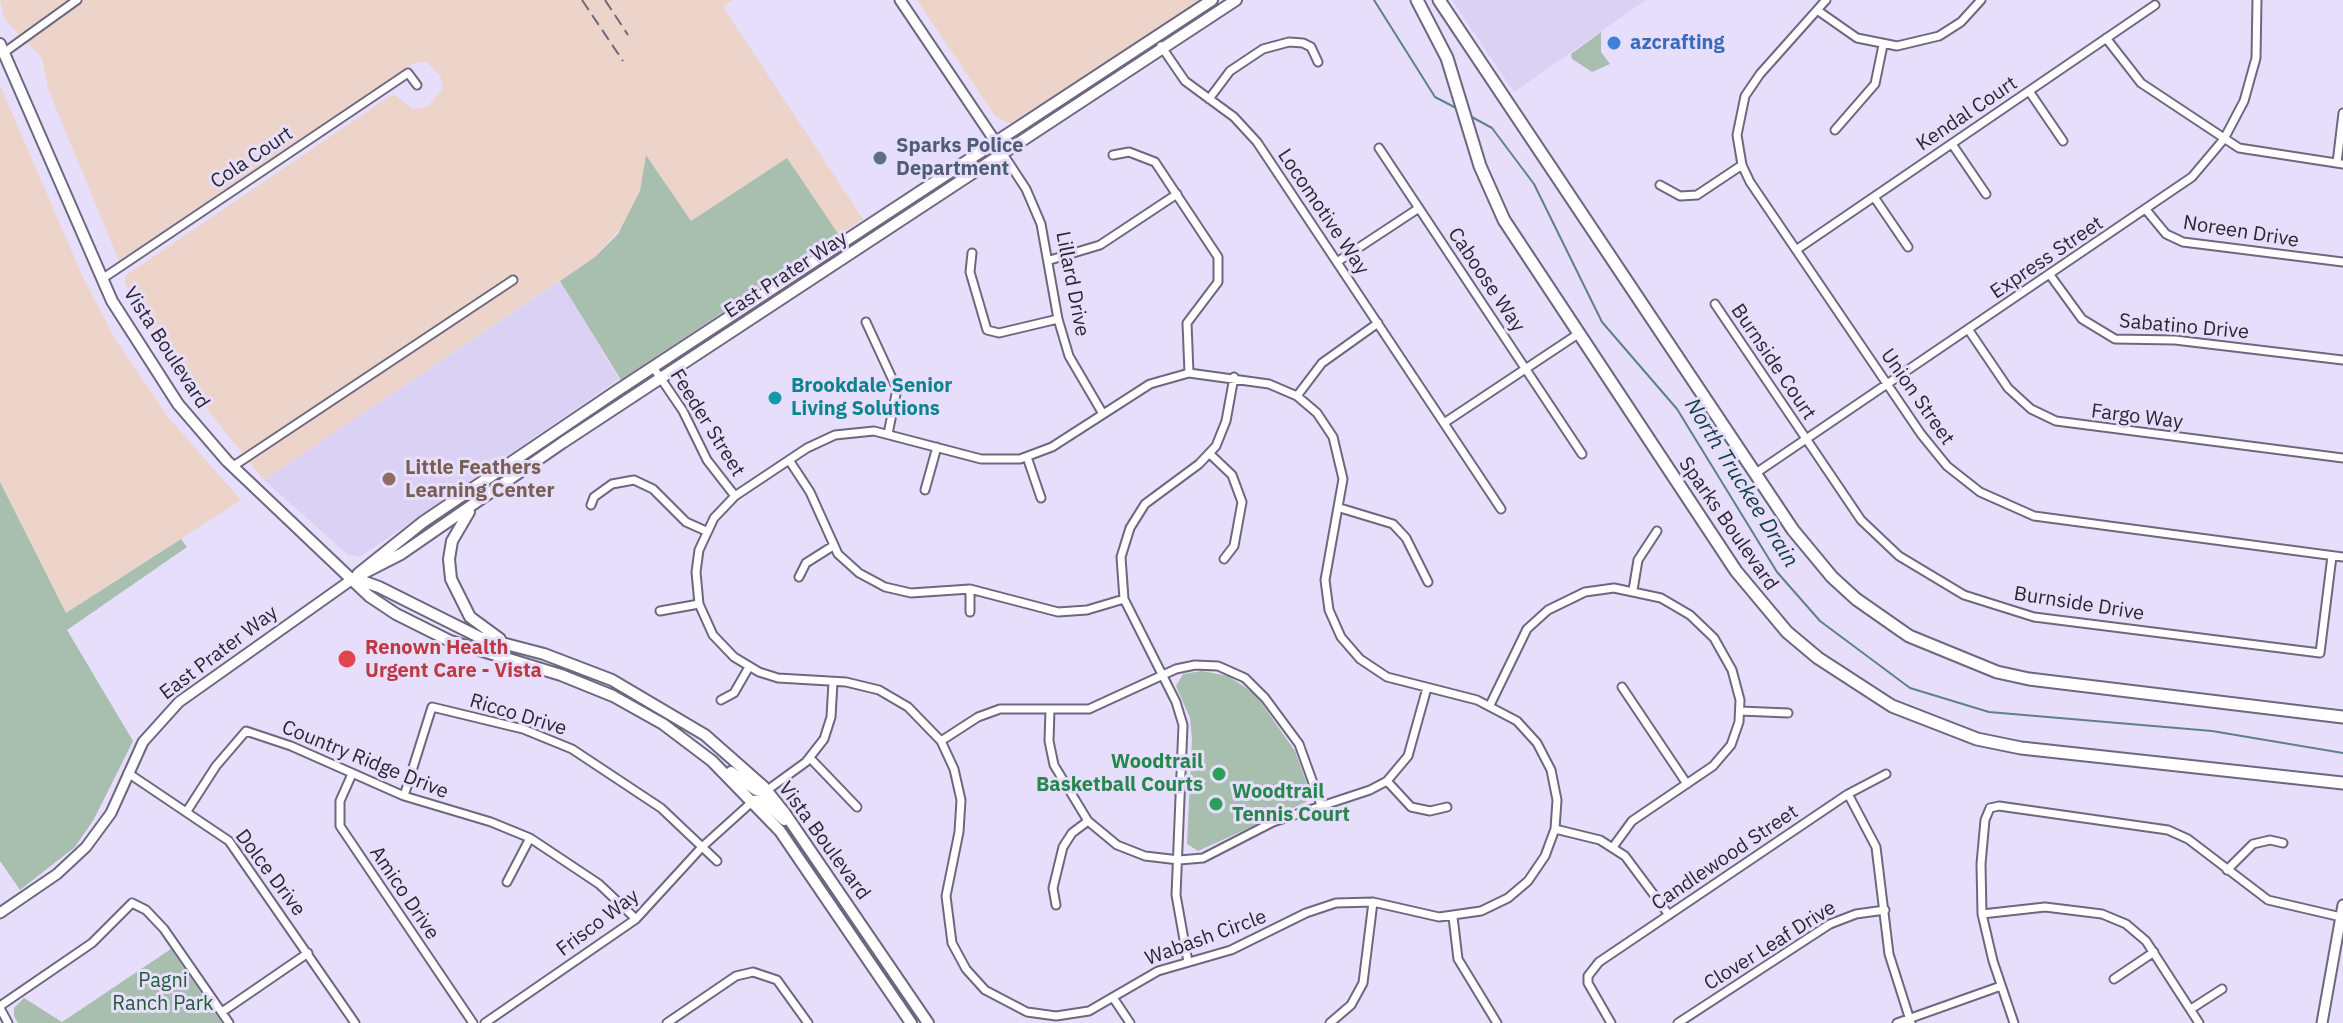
<!DOCTYPE html>
<style>
body{margin:0}
canvas{display:block;background:#e7defb}
</style>
<canvas width="2343" height="1023"></canvas>
<script>
const c = document.querySelector('canvas').getContext('2d');
c.lineJoin = 'round';
function fill(path, color) { c.fillStyle = color; c.fill(path, 'evenodd'); }
const toPath = rows => new Path2D(rows.map(r => 'M' + r).join(''));
function trace(path, color, width, dash) { c.strokeStyle = color; c.lineWidth = width; c.lineCap = dash ? 'butt' : 'round'; c.setLineDash(dash || []); c.stroke(path); }
function label(font, color, halo, rows, align = 'center') {
  c.font = font + ' "IBM Plex Sans",sans-serif'; c.lineWidth = 6; c.setLineDash([]); c.textBaseline = 'middle'; c.strokeStyle = halo; c.fillStyle = color; for (const [text, x, y, turn = 0] of rows) {
    c.save(); c.translate(x, y); c.rotate((+turn || 0) * Math.PI / 180); c.textAlign = isNaN(turn) ? turn : align; if (halo) c.strokeText(text, 0, 0); c.fillText(text, 0, 0); c.restore();
  }
}
const built = toPath([
 [1452,0,1646,0,1514,92],
 [560,281,619,379,360,557,348,555,264,480]
]);
const industrial = toPath([
 [0,0,733,0,723,7,863,219,839,235,787,158,691,221,647,156,640,191,627,221,595,257,264,480,169,362,125,284,125,276,390,96,395,95,413,109,427,107,443,88,440,75,426,62,414,63,119,261,48,89,42,58,4,19],
 [917,0,1202,0,1010,124,995,116],
 [0,85,82,275,115,339,168,417,241,500,66,613,0,482]
]);
const green = toPath([
 [1601,32,1601,52,1610,64,1592,72,1572,59,1571,54],
 [646,155,691,221,787,158,839,235,621,380,560,281,595,257,618,234,640,191],
 [0,482,66,613,181,539,187,547,67,630,133,741,94,819,75,847,20,890,0,861],
 [1202,671,1228,676,1255,694,1295,751,1311,795,1306,802,1198,851,1187,844,1192,739,1190,718,1176,686,1183,674],
 [171,949,222,1023,18,1023,14,1016,14,1008,24,998,62,1022]
]);
const stream = toPath([
 [1374,0,1435,97,1458,109],
 [1470,116,1492,128,1534,184,1602,322,1677,409,1777,572,1820,621,1910,688,1989,712,2212,731,2343,753]
]);
const minor = toPath([
 [1826,0,1760,74,1745,96,1737,135,1742,165,1750,182,1921,434,1947,466,1980,492,2034,516,2343,557],
 [1817,10,1857,38,1897,46,1939,36,1961,22,1981,0],
 [2106,38,2141,83,2239,148,2343,164],
 [1161,46,1185,81,1234,117,1257,142,1501,509],
 [2,54,77,0],
 [2029,91,2063,141],
 [1209,99,1230,71,1263,49,1289,42,1303,43,1311,47,1318,62],
 [1835,130,1875,84,1883,45],
 [1952,144,1986,194],
 [1379,148,1582,454],
 [1003,154,1026,189,1041,224,1058,319,1069,356,1103,414],
 [1113,155,1129,152,1155,162,1218,257,1218,282,1187,323,1189,373],
 [2337,163,2343,113],
 [1660,185,1680,196,1697,195,1742,165],
 [1874,197,1908,247],
 [2147,211,2166,234,2183,242,2343,262],
 [1796,250,2155,5],
 [972,253,970,272,987,330,999,333,1058,319],
 [1050,260,1100,245,1177,194],
 [1337,262,1419,208],
 [2050,275,2082,319,2115,339,2175,340,2343,360],
 [102,279,408,73,417,85],
 [1715,304,1861,520,1899,556,1964,595,2034,617,2320,653,2332,556],
 [866,322,897,389,888,434],
 [1968,329,2008,388,2031,409,2056,421,2343,458],
 [653,367,683,411,707,460,735,496],
 [1189,373,1269,384,1297,396,1317,413,1333,437,1343,479,1325,580,1329,610,1341,637,1360,659,1387,677,1477,700,1517,721,1537,743,1551,770,1557,800,1555,829,1545,856,1528,881,1508,898,1481,911,1439,917,1373,902,1336,903,1306,913,1231,950,1158,971,1089,1011,1056,1016,1027,1012,985,990,966,969,952,943,946,896,959,832,961,800,954,769,941,741,908,707,879,690,846,682,778,678,759,672,734,657,713,635,699,604,696,572,699,550,714,518,735,496,807,448,835,435,874,431,981,459,1020,459,1052,447,1150,384,1189,373],
 [1297,396,1322,363,1378,323],
 [1444,423,1578,334],
 [1210,454,1232,475,1242,502,1234,546,1224,559],
 [1027,457,1041,498],
 [789,460,810,492,838,554,859,573,885,587,911,593,970,589,1058,612,1087,610,1124,599],
 [232,467,513,280],
 [1756,473,2192,177,2224,139,2244,101,2256,58,2257,0],
 [925,490,937,447],
 [591,505,594,497,612,484,634,480,653,489,686,522,706,531],
 [1340,508,1393,524,1406,538,1428,582],
 [799,577,806,563,833,546],
 [1633,590,1638,560,1657,531],
 [660,611,699,604],
 [970,612,970,589],
 [1622,687,1687,784],
 [721,700,734,693,749,667],
 [1490,705,1527,629,1548,610,1585,592,1614,588,1661,598,1690,615,1714,638,1732,670,1740,700,1739,722,1731,745,1713,766,1632,821,1613,847],
 [1050,710,1049,741,1054,765,1088,821,1117,845,1145,856,1179,860,1203,858,1273,822,1370,790,1387,781,1408,756,1427,688],
 [1740,711,1788,713],
 [941,741,978,717,1000,709,1089,709,1176,669,1195,665,1218,666,1245,678,1265,698,1299,744,1321,805],
 [810,758,857,807],
 [128,773,229,841,355,1023],
 [352,774,340,801,340,826,473,1023],
 [1387,781,1411,807,1430,811,1447,807],
 [766,791,806,762,824,739,831,717,833,682],
 [1848,794,1876,847,1889,954,1911,1023],
 [404,796,432,707,523,729,572,749,661,808,717,861],
 [1990,808,1999,806,2168,830,2188,839,2268,900,2341,917],
 [1990,808,1985,820,1981,864,1982,914,1993,961,2014,1023],
 [187,811,216,766,246,731,291,746,404,796,491,822,530,838,599,884,636,919],
 [1555,829,1600,840,1625,856,1669,915],
 [2227,870,2253,844,2270,840,2283,843],
 [507,882,530,838],
 [132,903,146,910,164,929,229,1023],
 [1056,905,1053,888,1063,847,1072,833,1088,821],
 [1982,914,2045,907,2102,914,2126,924,2146,941,2199,1023],
 [1453,917,1458,959,1497,1023],
 [1188,962,1176,895,1183,725,1176,702,1124,599,1121,557,1130,528,1145,504,1199,464,1216,446,1226,421,1234,377],
 [2114,979,2154,952],
 [1114,999,1130,1023],
 [0,1006,92,943,132,903],
 [0,1008,8,1023],
 [2191,1009,2222,989],
 [222,1012,308,953],
 [485,1023,636,919,702,847,753,801],
 [667,1023,736,976,753,972,777,980,808,1023],
 [1330,1023,1351,1005,1363,983,1373,902],
 [1611,1023,1588,983,1588,976,1599,962,1848,794,1886,774],
 [1678,1023,1830,924,1856,914,1885,910],
 [1897,1023,2001,986]
]);
const tertiary = toPath([
 [900,0,999,147],
 [0,913,57,874,86,847,111,813,143,742,179,702,354,578],
 [2322,1023,2343,905]
]);
const secondary = toPath([
 [0,44,112,301,178,404,227,461,369,596,396,614,450,641,561,675,613,696,663,724,712,761,780,831,911,1023],
 [469,512,452,541,449,559,451,579,470,617,500,639],
 [358,574,423,522,618,390,1212,0],
 [354,578,401,554,562,443,1236,0],
 [354,578,379,587,479,637,544,654,612,680,705,735,764,787,784,812,928,1023],
 [731,772,756,790,766,791],
 [753,801,763,800,784,820]
]);
const primary = toPath([
 [1417,0,1447,58,1480,166,1504,220,1736,571,1787,632,1818,658,1892,706,1977,739,2021,748,2343,783],
 [1439,0,1793,530,1832,577,1856,599,1909,636,1997,672,2029,679,2343,717]
]);
const rail = toPath([
 [582,0,623,61],
 [605,0,628,35]
]);
const markers = [
 [1614,43,8,"#3f7fe0"],
 [880,158,8,"#5c6f8a"],
 [775,398,8,"#0f9aa8"],
 [389,479,8,"#8d6e63"],
 [347,659,10,"#e0444e"],
 [1219,774,8,"#2e9e5b"],
 [1216,804,8,"#2e9e5b"]
];
const shopNames = [
 ["azcrafting",1630,43]
];
const streetNames = [
 ["Kendal Court",1967,114,-34],
 ["Cola Court",252,158,-34],
 ["Locomotive Way",1323,212,56],
 ["Noreen Drive",2241,232,9],
 ["Express Street",2047,258,-34],
 ["East Prater Way",786,275,-33],
 ["Caboose Way",1486,280,56],
 ["Lillard Drive",1072,284,79],
 ["Sabatino Drive",2184,327,5],
 ["Vista Boulevard",166,348,57],
 ["Burnside Court",1773,362,56],
 ["Union Street",1917,397,55],
 ["Fargo Way",2137,417,7],
 ["Feeder Street",707,423,58],
 ["Sparks Boulevard",1728,524,55],
 ["Burnside Drive",2079,604,9],
 ["East Prater Way",219,653,-37],
 ["Ricco Drive",518,715,17],
 ["Country Ridge Drive",365,760,22],
 ["Vista Boulevard",824,841,54],
 ["Candlewood Street",1725,858,-34],
 ["Dolce Drive",270,873,53],
 ["Amico Drive",404,893,56],
 ["Frisco Way",598,923,-37],
 ["Wabash Circle",1206,938,-20],
 ["Clover Leaf Drive",1770,946,-32]
];
const serviceNames = [
 ["Sparks Police",896,146],
 ["Department",896,169]
];
const cultureNames = [
 ["Brookdale Senior",791,386],
 ["Living Solutions",791,409]
];
const educationNames = [
 ["Little Feathers",405,468],
 ["Learning Center",405,491]
];
const healthNames = [
 ["Renown Health",365,648],
 ["Urgent Care - Vista",365,671]
];
const leisureNames = [
 ["Woodtrail",1203,762],
 ["Basketball Courts",1203,785],
 ["Woodtrail",1232,792,"left"],
 ["Tennis Court",1232,815,"left"]
];
const parkNames = [
 ["Pagni",163,981],
 ["Ranch Park",163,1004]
];
const waterNames = [
 ["North Truckee Drain",1741,483,58]
];
fill(built, '#dbd1f4');
fill(industrial, '#ecd4cb');
fill(green, '#a8beae');
trace(stream, '#5f8089', 2);
trace(minor, '#6e677f', 11);
trace(tertiary, '#6e677f', 13);
trace(secondary, '#6e677f', 14);
trace(primary, '#6e677f', 15);
trace(minor, '#fff', 7);
trace(tertiary, '#fff', 9);
trace(secondary, '#fff', 10);
trace(primary, '#fff', 11);
trace(rail, '#6e697a', 2, [12, 6]);
for (const [x, y, r, color] of markers) { const dot = new Path2D(); dot.arc(x, y, r, 0, 2 * Math.PI); c.fillStyle = color; c.fill(dot); trace(dot, '#e7defb', 3); }
label('bold 20px', '#366cbe', '#e7defb', shopNames, 'left');
label('20px', '#292630', '#e7defb', streetNames);
label('bold 20px', '#4e5e75', '#e7defb', serviceNames, 'left');
label('bold 20px', '#0d838f', '#e7defb', cultureNames, 'left');
label('bold 20px', '#785e54', '#e7defb', educationNames, 'left');
label('bold 20px', '#be3a42', '#e7defb', healthNames, 'left');
label('bold 20px', '#27864d', '#e7defb', leisureNames, 'right');
label('20px', '#225a37', '#e7defb', parkNames);
label('italic 22px', '#0f3e44', '#e7defb', waterNames);
</script>
